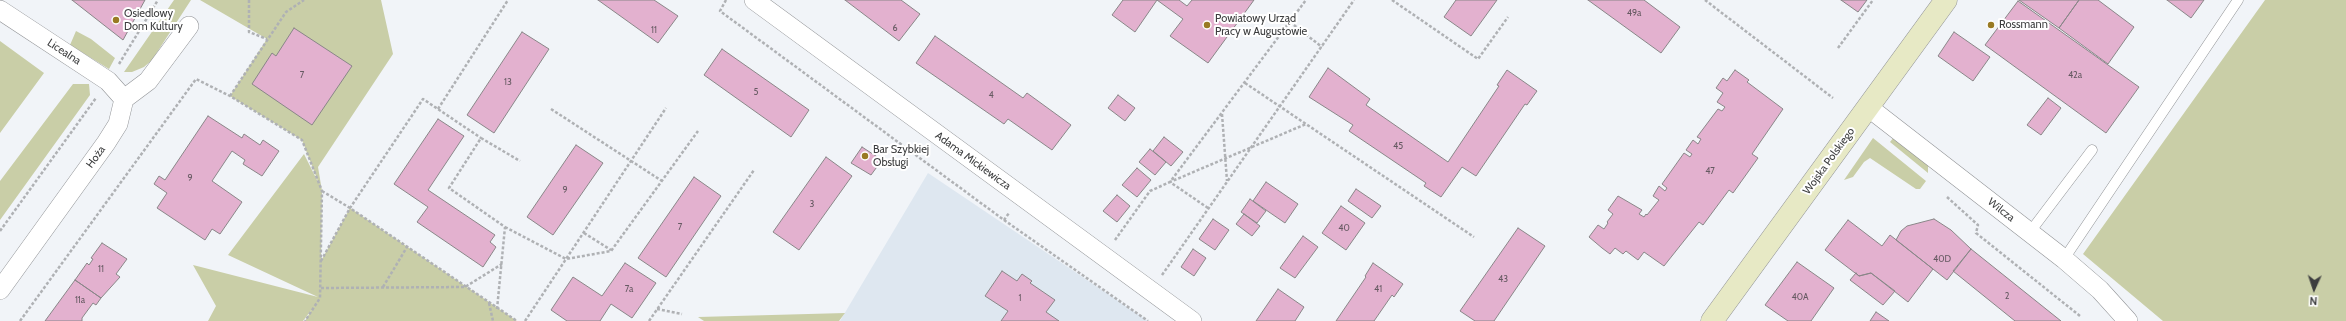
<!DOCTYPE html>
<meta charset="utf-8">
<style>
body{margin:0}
#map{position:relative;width:2346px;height:321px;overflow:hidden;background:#f1f4f8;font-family:Cabin,sans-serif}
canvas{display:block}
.north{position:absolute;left:2294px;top:269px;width:40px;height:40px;-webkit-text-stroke:3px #fff;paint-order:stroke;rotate:183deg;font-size:11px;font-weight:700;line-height:16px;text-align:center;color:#3c3d3e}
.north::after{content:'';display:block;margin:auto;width:14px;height:18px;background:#3c3d3e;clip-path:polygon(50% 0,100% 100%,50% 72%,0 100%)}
</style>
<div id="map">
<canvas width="2346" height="321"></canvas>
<div class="north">N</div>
</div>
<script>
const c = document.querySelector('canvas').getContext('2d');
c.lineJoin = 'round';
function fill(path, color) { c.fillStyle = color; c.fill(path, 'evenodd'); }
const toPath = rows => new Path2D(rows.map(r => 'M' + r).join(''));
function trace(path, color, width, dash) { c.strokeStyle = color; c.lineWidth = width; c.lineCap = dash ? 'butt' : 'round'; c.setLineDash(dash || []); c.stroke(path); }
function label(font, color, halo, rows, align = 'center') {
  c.font = font + ' Cabin,sans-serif'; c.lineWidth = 4; c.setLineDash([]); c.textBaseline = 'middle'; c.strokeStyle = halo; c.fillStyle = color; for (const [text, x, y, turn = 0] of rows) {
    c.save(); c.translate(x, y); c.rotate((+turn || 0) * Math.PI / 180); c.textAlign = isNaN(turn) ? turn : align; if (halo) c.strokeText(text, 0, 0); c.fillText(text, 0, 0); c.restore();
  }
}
const built = toPath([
 [928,173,1148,321,840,321]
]);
const green = toPath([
 [174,0,191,0,152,60,144,67,132,72,124,72],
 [200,0,381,0,393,54,318,167,322,191,321,261,350,208,517,321,305,321,312,309,303,321,208,321,216,306,193,265,318,297,228,255,304,154,319,184,302,140,230,96,267,39],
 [2265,0,2346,0,2346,321,2163,321,2083,254],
 [76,31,91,39,115,58,109,69,70,45],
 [0,41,44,73,0,133],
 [73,84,89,84,90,95,0,220,0,181],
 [1894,137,1928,164,1928,173,1890,142],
 [1873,138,1926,181,1920,189,1916,189,1870,158,1864,162,1853,177,1844,180],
 [845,313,839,321,704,321,698,317]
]);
const building = toPath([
 [72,0,145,0,123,40,72,0],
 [598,0,654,0,678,16,658,43,598,0],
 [845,0,901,0,920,14,899,41,845,0],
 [1123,0,1179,0,1187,6,1192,0,1254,0,1208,63,1170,36,1183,19,1157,0,1135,32,1112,15,1123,0],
 [1456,0,1497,0,1471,36,1444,17,1456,0],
 [1588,0,1644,0,1680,27,1661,53,1588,0],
 [1841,0,1867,0,1858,12,1841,0],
 [2019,0,2079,0,2059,28,2019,0],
 [2079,0,2098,0,2134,27,2108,64,2059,28,2079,0],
 [2167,0,2204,0,2191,18,2167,0],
 [2018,1,2139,87,2106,133,1985,45,2018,1],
 [294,28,352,66,312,125,252,84,272,53,276,56,294,28],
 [522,32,549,49,494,133,467,115,522,32],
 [1954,32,1990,57,1973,81,1938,56,1954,32],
 [935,36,1023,98,1027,93,1071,125,1052,150,1008,119,1004,124,916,63,935,36],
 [722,49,809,110,791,137,704,75,722,49],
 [1328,68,1370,99,1366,105,1448,162,1499,86,1497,85,1507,70,1537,91,1527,105,1525,104,1476,176,1462,167,1441,197,1424,186,1426,183,1349,131,1353,125,1309,97,1328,68],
 [1735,70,1749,80,1747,82,1783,109,1752,154,1758,158,1733,193,1729,190,1703,225,1699,222,1664,266,1644,252,1638,260,1626,251,1623,254,1615,248,1610,254,1602,248,1589,237,1598,225,1604,229,1608,223,1607,222,1613,214,1608,210,1618,196,1642,210,1639,214,1644,217,1646,214,1647,215,1659,200,1653,196,1659,186,1665,191,1667,188,1662,184,1684,153,1690,157,1692,154,1686,150,1693,140,1698,144,1701,139,1697,137,1718,109,1722,111,1725,107,1717,102,1723,93,1716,88,1723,78,1727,81,1735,70],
 [1118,95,1135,108,1125,121,1108,108,1118,95],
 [2048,98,2061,108,2041,135,2027,125,2048,98],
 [208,116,242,138,244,134,260,145,263,140,279,151,262,176,243,164,245,160,232,151,212,181,242,202,220,234,212,229,205,240,157,208,167,193,154,184,159,176,165,180,208,116],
 [438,119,464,136,428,190,495,235,490,242,496,247,483,267,417,222,428,207,394,184,438,119],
 [1164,137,1183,152,1171,166,1153,151,1164,137],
 [576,145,603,163,553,235,527,217,576,145],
 [862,147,882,160,871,175,851,163,862,147],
 [1150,149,1166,162,1155,175,1139,162,1150,149],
 [826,157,852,176,799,250,773,232,826,157],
 [1137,168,1151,180,1137,197,1122,185,1137,168],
 [694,177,721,196,666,277,638,258,694,177],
 [1266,182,1298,204,1285,223,1253,201,1266,182],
 [1356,189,1381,206,1372,218,1348,201,1356,189],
 [1117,195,1130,206,1117,222,1103,211,1117,195],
 [1250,199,1266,211,1257,223,1241,212,1250,199],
 [1341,206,1365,223,1346,250,1322,233,1341,206],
 [1244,214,1260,226,1252,236,1236,224,1244,214],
 [1213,219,1229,230,1215,250,1199,239,1213,219],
 [1934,219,1951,230,1971,249,1947,280,1896,240,1901,231,1907,226,1934,219],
 [1848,220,1882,246,1890,235,1933,269,1908,302,1871,273,1859,276,1825,250,1848,220],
 [1518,228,1545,246,1494,321,1475,321,1460,311,1518,228],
 [1303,236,1318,247,1295,278,1280,268,1303,236],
 [102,243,127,259,116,274,120,277,101,298,75,280,87,263,89,265,93,259,91,258,102,243],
 [1193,249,1206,258,1194,276,1181,267,1193,249],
 [1971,249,2061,321,2015,321,1953,271,1971,249],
 [1797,262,1834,288,1811,321,1788,321,1765,305,1797,262],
 [625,263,656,283,632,318,611,304,600,321,567,321,551,310,573,277,602,296,625,263],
 [1373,263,1403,284,1394,297,1392,295,1374,321,1336,321,1366,277,1365,276,1373,263],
 [1002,271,1017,281,1022,274,1032,281,1030,283,1055,300,1046,312,1059,321,1001,321,1008,311,985,296,1002,271],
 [1856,273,1859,276,1871,273,1895,291,1883,305,1850,280,1856,273],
 [75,280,101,298,96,305,93,303,82,318,82,321,45,321,75,280],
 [1278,289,1304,307,1295,321,1256,321,1278,289],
 [1876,312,1889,321,1870,321,1876,312]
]);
const path = toPath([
 [249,0,249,32,267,39],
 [726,0,720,11,1004,220,1009,213],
 [1392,0,1478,59,1508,17],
 [1705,0,1833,98],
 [1290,22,1322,47],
 [1838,48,1873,0],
 [119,64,158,0],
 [1245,83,1474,237],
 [230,96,286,12,304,0],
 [438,109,508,0],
 [551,109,662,181],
 [1222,114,1227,181],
 [322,191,350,208,517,321],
 [1947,197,1978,225,1976,233,2080,316],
 [1208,208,1170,182,1306,124],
 [1004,220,1148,321],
 [505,227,566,259,611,251,698,131],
 [0,231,96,98],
 [584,233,611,250],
 [1115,240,1150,191,1170,182,1306,0],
 [321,261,350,208,423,99,481,138],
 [1162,275,1354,0],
 [383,287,407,247],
 [321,288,465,287,502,264],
 [489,303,493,321],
 [497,309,505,227,449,188,481,138,520,161],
 [657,309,682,314],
 [20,321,196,79,230,96,302,140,322,191,320,298,305,321],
 [525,321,666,108],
 [649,321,754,170]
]);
const lane = toPath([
 [2030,232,2092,150],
 [2064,259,2238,0]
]);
const street = toPath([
 [754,0,1192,321],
 [0,10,108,81,124,99],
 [1868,107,2064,259,2100,290,2128,321],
 [0,290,106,143,118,124,124,99,148,81,189,26]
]);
const secondary = toPath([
 [1712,321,1946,0]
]);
const markers = [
 [116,20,4,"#997a23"],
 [1207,25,4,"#997a23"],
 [1991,25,4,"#997a23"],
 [865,156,4,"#997a23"]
];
const numberNames = [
 ["49a",1634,13],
 ["6",895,28],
 ["11",654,30],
 ["7",302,75],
 ["42a",2075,75],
 ["13",508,82],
 ["5",756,92],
 ["4",991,95],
 ["45",1398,146],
 ["47",1710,171],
 ["9",190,178],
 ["9",565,190],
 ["3",812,204],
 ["7",680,227],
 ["40",1344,228],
 ["40D",1942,259],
 ["11",101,269],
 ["43",1503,279],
 ["7a",629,289],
 ["41",1378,289],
 ["2",2007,296],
 ["40A",1800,297],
 ["1",1020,298],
 ["11a",80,300]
];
const poiNames = [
 ["Osiedlowy",124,14],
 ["Dom Kultury",124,27],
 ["Powiatowy Urząd",1215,19],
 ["Pracy w Augustowie",1215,32],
 ["Rossmann",1999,25],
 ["Bar Szybkiej",873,150],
 ["Obsługi",873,163]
];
const streetNames = [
 ["Licealna",64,52,33],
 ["Hoża",96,157,-54],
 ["Adama Mickiewicza",973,161,36],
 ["Wojska Polskiego",1829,161,-54],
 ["Wilcza",2001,210,38]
];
fill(built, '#dee7f0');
fill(green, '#c9cea7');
fill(building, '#e3b1cf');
trace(building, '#898688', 1);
trace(lane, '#919396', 11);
trace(street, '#919396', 20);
trace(secondary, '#919396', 23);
trace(path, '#afb1b4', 2.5, [3, 2]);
trace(lane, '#fff', 10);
trace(street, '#fff', 19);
trace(secondary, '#e7e9c5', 22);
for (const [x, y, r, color] of markers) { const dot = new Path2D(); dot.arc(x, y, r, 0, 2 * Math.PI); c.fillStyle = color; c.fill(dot); trace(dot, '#fff', 1.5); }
label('9px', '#665a62', null, numberNames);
label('11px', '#3c3d3e', '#fff', poiNames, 'left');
label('11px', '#3c3d3e', '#fff', streetNames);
</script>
